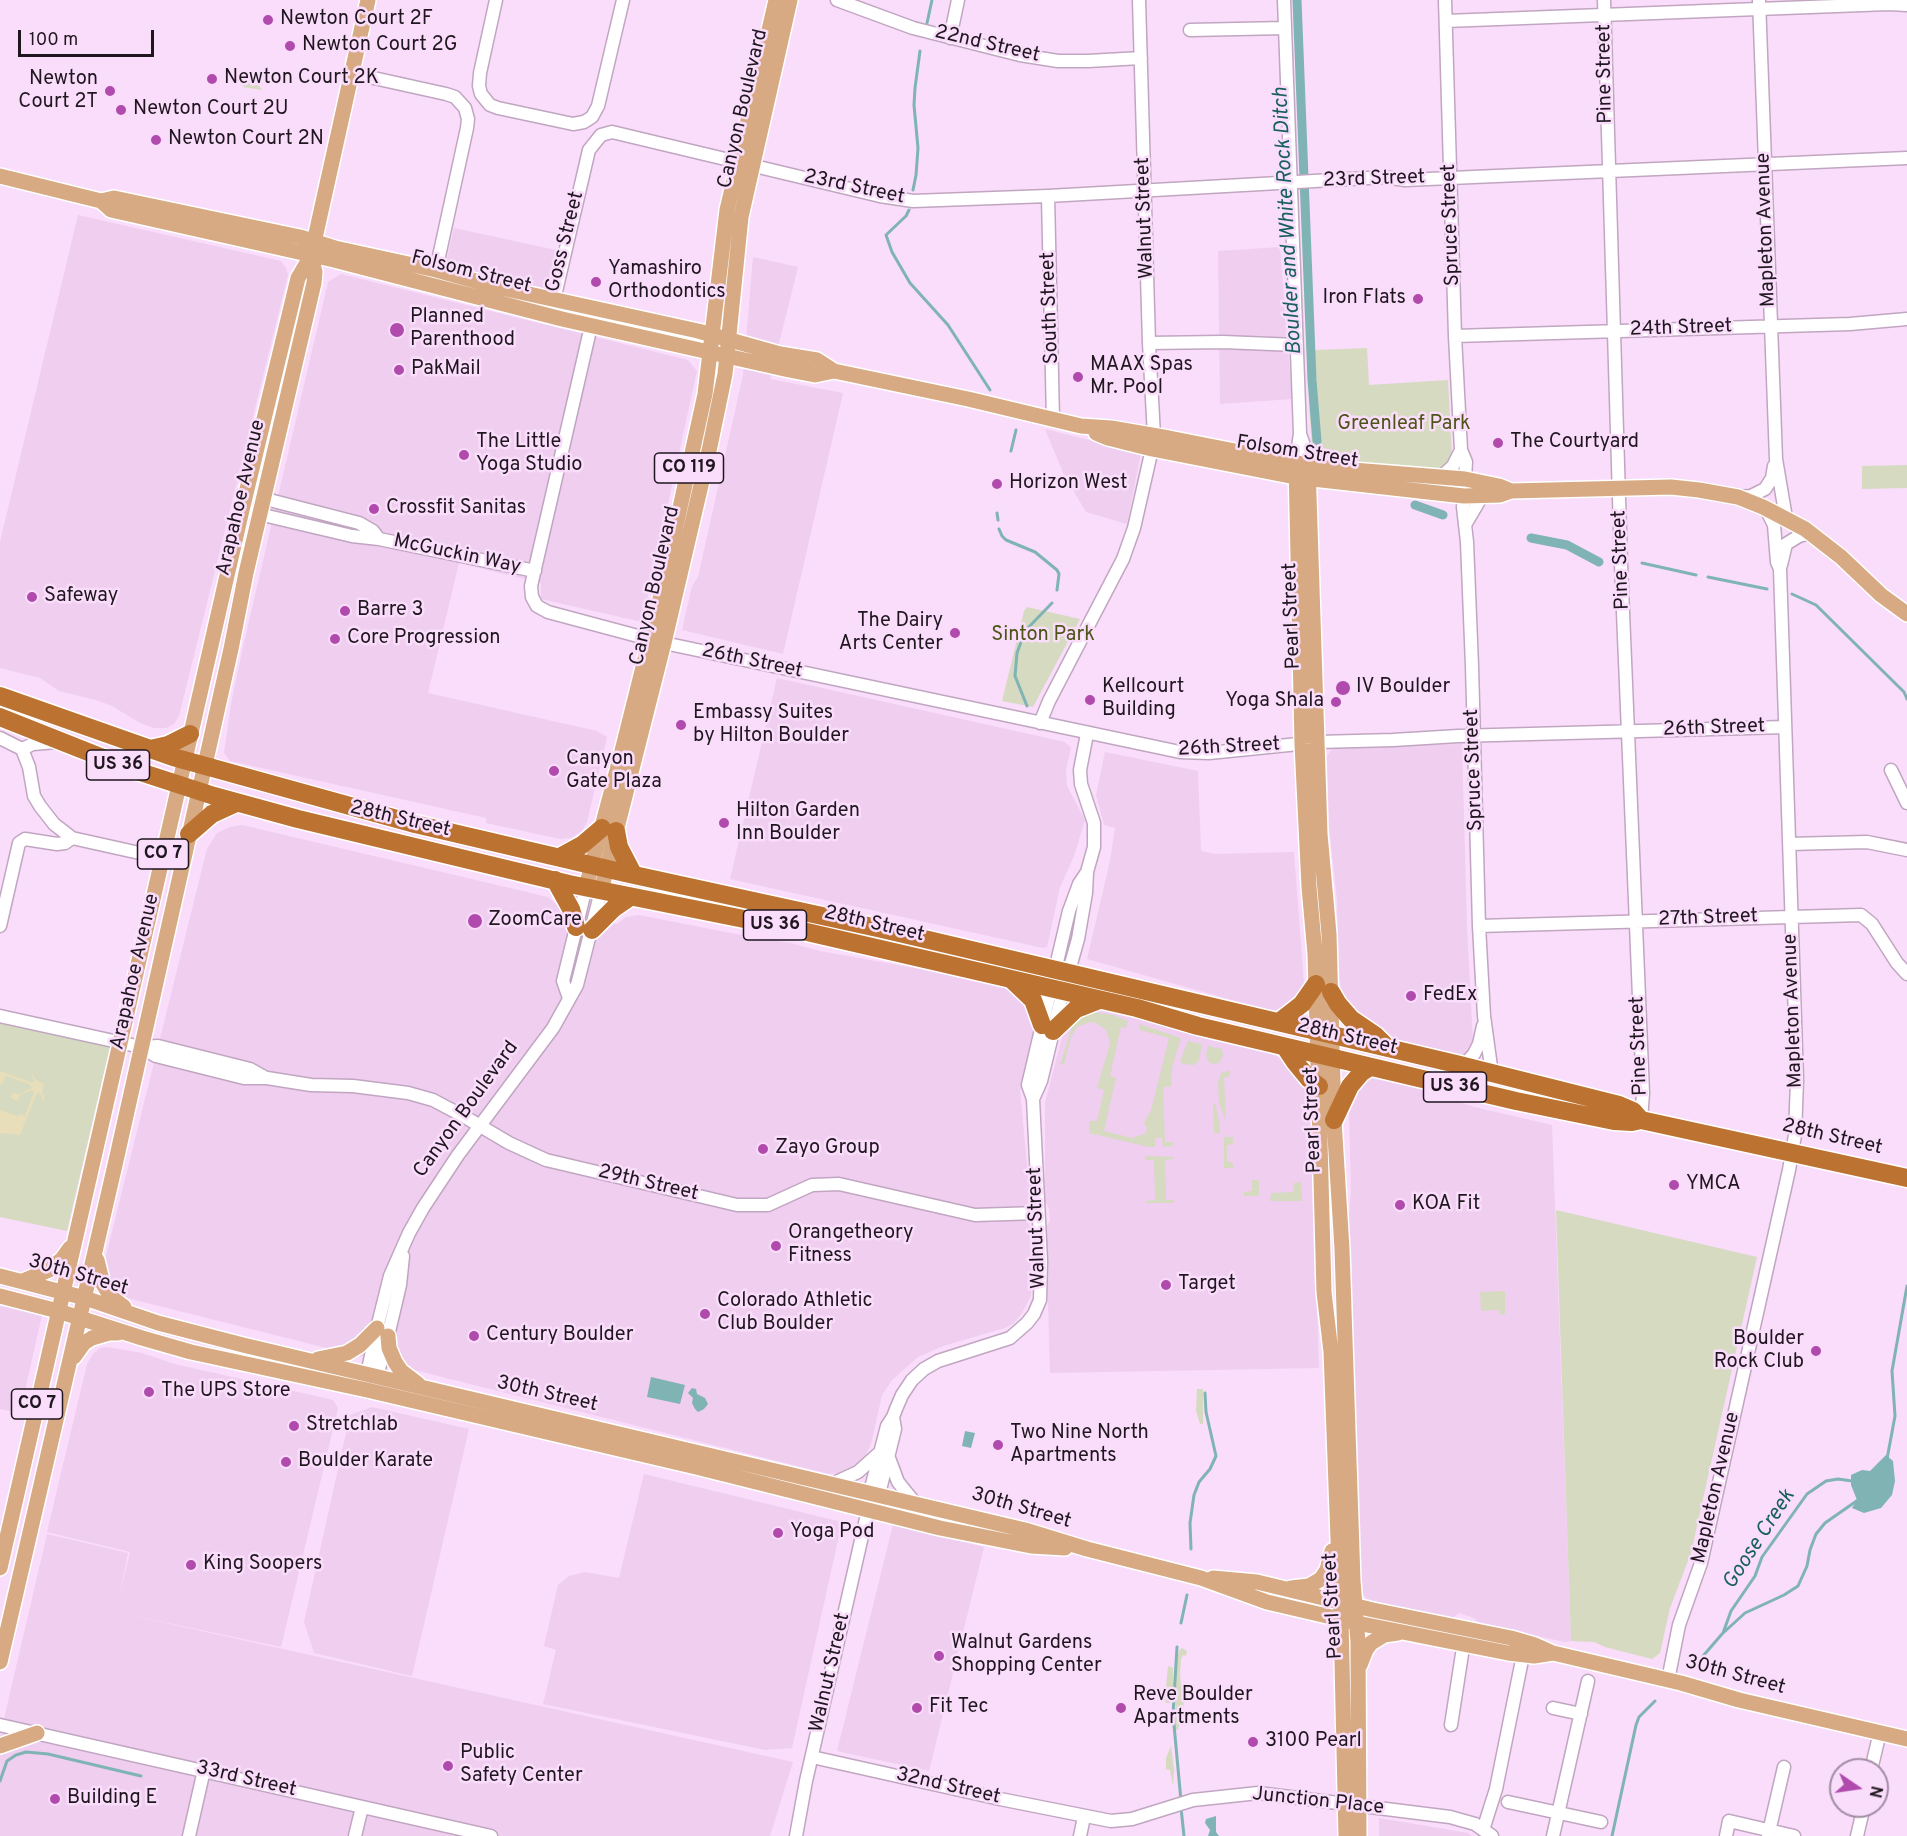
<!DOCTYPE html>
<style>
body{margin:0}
#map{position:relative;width:1907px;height:1836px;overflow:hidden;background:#f9ddfa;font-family:Overpass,sans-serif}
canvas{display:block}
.north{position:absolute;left:1829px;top:1758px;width:60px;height:60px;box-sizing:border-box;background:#f9ddfa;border:2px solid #a28da3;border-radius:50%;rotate:103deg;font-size:16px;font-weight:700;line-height:24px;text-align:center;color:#201620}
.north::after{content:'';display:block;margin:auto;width:21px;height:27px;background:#b14aad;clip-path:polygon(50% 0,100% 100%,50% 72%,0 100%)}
.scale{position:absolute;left:18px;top:30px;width:136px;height:27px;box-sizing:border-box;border:3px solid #201620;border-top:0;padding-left:8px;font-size:18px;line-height:21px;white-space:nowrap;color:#201620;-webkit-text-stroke:4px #f9ddfa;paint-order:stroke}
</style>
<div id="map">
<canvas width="1907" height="1836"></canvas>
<div class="north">N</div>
<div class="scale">100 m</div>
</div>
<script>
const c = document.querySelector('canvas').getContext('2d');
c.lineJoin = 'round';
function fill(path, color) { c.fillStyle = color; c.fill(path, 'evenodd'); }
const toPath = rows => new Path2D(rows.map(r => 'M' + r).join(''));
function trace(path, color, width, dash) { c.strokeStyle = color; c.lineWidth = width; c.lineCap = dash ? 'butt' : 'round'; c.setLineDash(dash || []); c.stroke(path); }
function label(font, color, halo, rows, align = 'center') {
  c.font = font + ' Overpass,sans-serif'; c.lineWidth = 5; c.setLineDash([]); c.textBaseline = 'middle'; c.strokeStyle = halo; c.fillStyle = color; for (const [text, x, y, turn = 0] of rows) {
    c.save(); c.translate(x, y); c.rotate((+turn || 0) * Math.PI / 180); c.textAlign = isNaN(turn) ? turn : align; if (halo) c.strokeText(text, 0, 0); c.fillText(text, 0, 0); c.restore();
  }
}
const built = toPath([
 [78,215,281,261,286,268,288,275,179,716,174,724,166,728,154,728,140,723,112,706,99,701,59,691,40,678,0,668,0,542],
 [454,228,556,250,546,290,543,291,450,268,446,263],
 [1280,247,1292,399,1220,404,1218,251],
 [753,257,798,267,770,379,843,393,783,654,682,630,692,586,698,577,743,375],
 [341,274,688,360,697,371,642,622,541,599,541,583,459,563,428,693,597,731,607,737,587,822,582,831,571,838,560,839,486,823,486,818,230,761,224,753,231,704,242,651,328,282],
 [1045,429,1141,453,1127,524,1086,512,1064,475],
 [777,678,1065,742,1071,748,1066,770,1067,786,1085,820,1074,856,1060,887,1047,947,1043,948,730,879],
 [1462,744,1467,927,1473,1044,1467,1055,1463,1056,1402,1041,1377,1032,1343,999,1339,979,1337,900,1329,826,1327,756,1332,749,1344,747],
 [1105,752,1198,771,1201,851,1214,854,1294,852,1304,984,1302,993,1282,1010,1267,1010,1087,959,1110,861,1115,828,1104,825,1096,795],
 [242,825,548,897,558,906,562,914,617,924,626,917,639,915,725,932,791,943,820,951,1009,985,1024,994,1036,1032,1024,1084,1020,1090,1030,1197,1027,1205,1024,1207,1026,1221,1031,1227,1030,1245,1032,1280,1031,1296,1022,1313,1014,1323,1005,1328,943,1346,918,1357,892,1380,882,1395,871,1444,863,1461,845,1473,829,1474,127,1298,109,1285,106,1256,207,849,217,833,230,827],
 [1098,1007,1124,1012,1272,1054,1283,1059,1310,1091,1319,1368,1050,1373,1046,1227,1050,1221,1049,1208,1045,1201,1045,1103,1064,1029,1069,1022],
 [1382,1076,1474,1107,1552,1125,1571,1641,1565,1642,1480,1624,1474,1618,1459,1613,1454,1617,1447,1618,1430,1615,1367,1599,1361,1592,1348,1226,1351,1192,1349,1107,1354,1089,1368,1077],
 [0,1306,42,1315,20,1413,0,1409],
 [107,1347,142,1353,175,1364,333,1400,338,1408,281,1647,116,1612,793,1762,770,1836,0,1836,0,1736,47,1534,128,1553,120,1594,130,1552,47,1532,87,1364,93,1354,100,1348],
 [372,1407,469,1429,412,1676,314,1653,304,1622,350,1415],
 [644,1474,842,1522,792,1748,765,1750,543,1704,556,1650,544,1646,558,1585,569,1576,585,1572,619,1578],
 [893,1525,984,1547,929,1771,837,1751],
 [1379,1818,1468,1833,1472,1836,1379,1836]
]);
const green = toPath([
 [243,70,249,71,262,90,243,87,238,76],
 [1367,348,1369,385,1448,380,1452,458,1446,469,1434,471,1320,459,1315,455,1312,448,1309,404,1308,360,1309,354,1316,350],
 [1907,465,1907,488,1862,489,1862,466],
 [1027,607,1080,619,1033,707,1002,701,1024,611],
 [1091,1012,1113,1015,1128,1021,1126,1028,1121,1027,1110,1076,1116,1078,1104,1131,1132,1138,1144,1134,1146,1132,1147,1128,1144,1123,1151,1110,1169,1038,1140,1030,1139,1024,1181,1038,1172,1068,1171,1087,1163,1087,1165,1142,1173,1142,1173,1146,1163,1147,1162,1138,1155,1138,1155,1147,1149,1147,1089,1133,1090,1121,1097,1121,1104,1090,1097,1088,1110,1043,1106,1030,1096,1023,1090,1022,1077,1027,1071,1037,1064,1064,1060,1065,1072,1027,1079,1019],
 [0,1021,110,1047,67,1231,0,1217],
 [1188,1041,1202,1044,1199,1060,1194,1065,1183,1064,1180,1061],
 [1208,1046,1222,1049,1223,1055,1219,1063,1213,1064,1208,1061,1206,1055],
 [1228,1071,1230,1071,1230,1076,1224,1078,1226,1121,1219,1103,1218,1082,1221,1073],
 [1215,1103,1220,1126,1220,1133,1214,1133,1213,1104],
 [1224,1137,1233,1137,1233,1144,1227,1145,1227,1162,1232,1162,1234,1168,1224,1168],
 [1146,1156,1174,1157,1173,1159,1165,1160,1166,1200,1174,1200,1174,1203,1146,1203,1146,1201,1155,1200,1154,1160,1145,1160],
 [1252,1180,1259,1180,1259,1196,1244,1196,1244,1192,1252,1191],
 [1301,1182,1302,1201,1270,1201,1271,1193,1293,1192,1294,1183],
 [1556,1210,1757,1257,1691,1553,1670,1608,1660,1653,1652,1659,1605,1647,1594,1642,1571,1641],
 [1505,1291,1505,1314,1500,1315,1499,1310,1481,1311,1480,1292],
 [1197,1389,1203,1389,1203,1424,1200,1424,1196,1411],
 [1182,1648,1187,1651,1186,1656,1183,1655,1181,1659,1180,1674,1181,1686,1185,1688,1183,1711,1178,1730,1175,1730,1176,1661,1179,1651],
 [1168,1666,1173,1668,1173,1694,1170,1703,1166,1703,1165,1697],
 [1171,1746,1174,1769,1173,1786,1170,1770,1166,1769,1166,1758]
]);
const sand = toPath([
 [30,1070,36,1080,44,1084,42,1092,45,1100,44,1102,40,1093,37,1093,20,1135,0,1133,0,1110,17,1116,21,1114,25,1116,34,1092,32,1090,20,1095,18,1100,14,1100,11,1097,13,1093,20,1094,31,1088,31,1085,7,1076,0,1086,0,1071,33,1083,34,1081]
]);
const water = toPath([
 [651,1377,685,1385,680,1404,647,1397],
 [692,1388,696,1389,697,1394,705,1398,708,1404,704,1409,698,1412,695,1409,692,1403,693,1398,688,1393],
 [965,1431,975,1433,971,1448,962,1446],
 [1886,1455,1893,1461,1895,1481,1892,1495,1881,1508,1864,1513,1852,1508,1857,1500,1851,1485,1851,1475,1862,1470,1870,1471],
 [1216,1816,1216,1832,1219,1836,1208,1836,1210,1830,1205,1823,1206,1819]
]);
const stream = toPath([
 [927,23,932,0],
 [913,190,916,175,918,148,914,105,915,88,920,51],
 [909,210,906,216,886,235,892,252,910,283,948,325,990,390],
 [1011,451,1016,430],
 [997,513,998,520],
 [999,529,1002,536,1006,540,1035,552,1057,570,1059,574,1057,590],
 [1642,563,1696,575],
 [1708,577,1767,589],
 [1792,594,1816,605,1904,692,1907,699],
 [1027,706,1015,676,1017,653,1025,631,1052,603],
 [1887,1459,1895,1416,1892,1371,1907,1286],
 [1191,1549,1190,1523,1194,1495,1199,1482,1210,1469,1216,1456,1206,1412,1205,1393],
 [1181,1623,1187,1595],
 [1723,1633,1731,1611,1755,1576,1762,1557,1807,1494,1826,1481,1838,1479,1852,1481],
 [1177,1647,1173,1714,1181,1801],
 [1697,1663,1722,1634,1745,1613,1784,1595,1798,1586,1807,1566,1810,1550,1816,1534,1825,1523,1858,1500],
 [0,1781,7,1761,16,1755,26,1752,48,1754,141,1776],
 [1181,1808,1184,1836],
 [1612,1836,1636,1725,1639,1717,1655,1701]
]);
const canal = toPath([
 [1297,0,1312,380,1317,441],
 [1415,505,1443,515],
 [1531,538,1567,545,1599,562]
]);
const minor = toPath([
 [496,0,480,73,479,86,481,94,490,105,498,108,573,124,584,122,592,117,598,106,623,0],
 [837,0,913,28,1020,55,1058,61,1088,61,1141,58],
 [1139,0,1149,343,1154,436],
 [1284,0,1300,433,1296,463],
 [1604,0,1621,564,1643,1093,1641,1120],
 [1759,0,1776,459,1786,518],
 [1446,21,1888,4,1907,5],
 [1190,30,1285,28],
 [950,38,958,0],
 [351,73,446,94,455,97,465,108,468,119,467,128,436,270],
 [1048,196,1053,420],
 [504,304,516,299,542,304,554,300,589,150,601,135,612,132,880,196,913,201,1048,196,1385,177,1405,180,1907,158],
 [591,326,531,586,532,597,537,606,548,612,664,643,1180,752,1209,753,1318,742,1393,740,1458,736,1785,727],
 [1455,336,1850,324,1907,319],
 [1149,343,1223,342,1296,345],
 [1300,434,1306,451,1308,465],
 [1441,477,1453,466,1461,450],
 [1429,491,1465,479,1466,462,1461,450,1455,336,1445,0],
 [1472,493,1464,496,1463,507,1467,542,1472,666,1479,926,1484,1016,1492,1074],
 [246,494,359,523,373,531,379,539],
 [1738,497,1751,496,1765,489,1772,478,1774,466],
 [242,510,352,536,379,539,535,571],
 [1465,525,1482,496],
 [1781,565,1786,544,1799,536,1810,533],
 [1040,723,1049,701,1123,559,1134,528,1152,449],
 [0,738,22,749,29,767,34,796,40,806,54,824,72,838,162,858],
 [22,749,33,744,56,742],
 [1891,770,1907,803],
 [1789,844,1867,842,1907,850],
 [0,926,19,843,25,839,57,844,65,843,72,838],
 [1479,926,1861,915,1872,924,1897,963,1907,974],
 [569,998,563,981,586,887],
 [0,1016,141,1047,158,1046,250,1069,266,1078],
 [141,1047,156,1056,244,1078,267,1078,311,1085,353,1086,408,1093,433,1100,465,1117,509,1143,546,1160,737,1205,768,1205,812,1185,839,1184,975,1215,1038,1213],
 [1463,1066,1474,1054,1479,1044,1483,1026],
 [1033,1099,1041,1081,1060,1003,1078,939,1086,893,1087,872,1094,847,1094,823,1081,784,1080,770,1087,734],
 [367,1382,367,1374,377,1328,390,1276,409,1233,423,1208,458,1155,553,1028,577,985,601,891],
 [372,1384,377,1376,388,1336,400,1285,403,1256],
 [889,1458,898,1482,915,1503],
 [834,1483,858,1472,878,1454],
 [868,1510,879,1494,895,1429,893,1417,896,1409,902,1395,912,1380,924,1369,938,1361,1010,1338,1027,1323,1034,1314,1040,1300,1041,1261,1033,1099,1028,1085,1069,911,1079,884,1087,872],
 [1668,1680,1679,1625,1701,1563,1789,1170,1795,1135,1797,1080,1780,569,1777,562,1774,525,1766,509],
 [1553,1708,1581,1714],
 [0,1725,491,1836],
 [1451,1725,1462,1654],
 [812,1757,1000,1799,1111,1821,1132,1819,1193,1800,1258,1793,1450,1817,1475,1824,1492,1836],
 [1871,1770,1880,1732],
 [1508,1802,1601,1822],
 [1483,1830,1496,1789,1523,1655],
 [189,1836,204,1770],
 [355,1836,362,1807],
 [796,1836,806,1781,868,1510,870,1492,887,1426,893,1417],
 [1080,1836,1084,1817],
 [1553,1836,1588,1681],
 [1726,1836,1729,1821,1794,1836],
 [1768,1836,1784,1767],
 [1857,1836,1864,1806]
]);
const major = toPath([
 [0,176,101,201,114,198,300,237,335,248,436,270,497,287,698,331,780,354,817,360,834,371],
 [101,201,111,210,334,260,562,319,789,370,815,375,834,371,968,399,1081,426,1111,428,1169,438,1296,463,1328,468,1465,479,1499,486,1511,491],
 [1096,433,1108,438,1152,449,1295,477,1464,496,1500,495,1511,491,1671,487,1699,490,1738,497,1763,507,1805,529,1841,557,1881,595,1907,614],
 [1296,463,1302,744,1309,887,1315,954,1324,1292,1331,1352,1341,1619,1346,1836],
 [1308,465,1320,834,1329,934,1334,1120,1342,1249,1353,1581,1358,1642,1359,1836],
 [586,887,621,755,659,603,705,394,727,210,776,0],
 [601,891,664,643,709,451,725,374,741,217,790,0],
 [97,1260,103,1284,111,1297,124,1307],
 [0,1276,85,1298,158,1323,243,1345,1025,1530,1087,1549,1201,1578,1267,1602,1357,1623,1508,1653,1534,1656,1553,1653],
 [23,1281,49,1270,62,1259,70,1248],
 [0,1296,58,1311,142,1338,191,1352,367,1390,696,1467,940,1528,1031,1546,1065,1548],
 [388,1336,389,1348,395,1362,401,1371,418,1384],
 [74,1357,84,1343,92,1338,109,1333,118,1333],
 [318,1359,347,1353,360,1345,377,1328],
 [0,1568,242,510,298,278,311,256,368,0],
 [1213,1578,1257,1582,1373,1610,1511,1638,1535,1645,1553,1653,1681,1683,1739,1700,1907,1739],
 [1291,1588,1309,1586,1321,1579,1327,1570,1332,1551],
 [0,1662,115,1165,231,649,246,573,314,283,315,272,311,256],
 [1360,1665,1366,1650,1371,1643,1384,1635,1398,1633],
 [0,1746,37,1733]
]);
const highway = toPath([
 [0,696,173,757,415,824,625,873,882,929,1456,1064,1619,1105,1633,1111,1641,1120],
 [0,717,131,769,214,796,298,819,569,884,794,929,1137,1008,1198,1026,1516,1101,1614,1121,1632,1122,1641,1120,1907,1178],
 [150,749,168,745,190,734],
 [616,831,619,847,633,874],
 [189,834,212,814,236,803],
 [560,857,582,845,602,828],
 [555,880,571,909,576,927],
 [592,930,614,908,630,897],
 [1012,980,1033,1000,1042,1025],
 [1331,992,1338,1004,1351,1019,1376,1036,1384,1044],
 [1279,1022,1302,1004,1316,984],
 [1053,1031,1076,1009,1099,1000],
 [1285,1047,1295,1062,1309,1079,1319,1086],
 [1334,1120,1350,1086,1362,1072,1370,1067]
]);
const markers = [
 [268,20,6,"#b14aad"],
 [290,46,6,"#b14aad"],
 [212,79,6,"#b14aad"],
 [110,91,6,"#b14aad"],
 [121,110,6,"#b14aad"],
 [156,140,6,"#b14aad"],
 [596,282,6,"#b14aad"],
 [1418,299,6,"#b14aad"],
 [397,330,8,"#b14aad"],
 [399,370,6,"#b14aad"],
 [1078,377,6,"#b14aad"],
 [1498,443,6,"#b14aad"],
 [464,455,6,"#b14aad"],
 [997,484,6,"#b14aad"],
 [374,509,6,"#b14aad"],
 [32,597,6,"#b14aad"],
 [345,611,6,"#b14aad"],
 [955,633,6,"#b14aad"],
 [335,639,6,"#b14aad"],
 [1343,688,8,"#b14aad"],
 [1090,700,6,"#b14aad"],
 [1336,702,6,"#b14aad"],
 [681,725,6,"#b14aad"],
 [554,771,6,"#b14aad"],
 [724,823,6,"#b14aad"],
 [475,921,8,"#b14aad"],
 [1411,996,6,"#b14aad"],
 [763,1149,6,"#b14aad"],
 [1674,1185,6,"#b14aad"],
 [1400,1205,6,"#b14aad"],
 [776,1246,6,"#b14aad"],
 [1166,1285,6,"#b14aad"],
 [705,1314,6,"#b14aad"],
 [474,1336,6,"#b14aad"],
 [1816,1351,6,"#b14aad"],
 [149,1392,6,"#b14aad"],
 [294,1426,6,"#b14aad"],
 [998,1445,6,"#b14aad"],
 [286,1462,6,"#b14aad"],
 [778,1533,6,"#b14aad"],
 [191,1565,6,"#b14aad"],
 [939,1656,6,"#b14aad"],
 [917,1708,6,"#b14aad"],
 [1121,1708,6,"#b14aad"],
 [1253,1742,6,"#b14aad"],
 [448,1766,6,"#b14aad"],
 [55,1799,6,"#b14aad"]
];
const shields = [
 [689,468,69],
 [118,765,63],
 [163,854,51],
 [775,925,63],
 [1455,1087,63],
 [37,1404,51]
];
const shieldNames = [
 ["CO 119",689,468],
 ["US 36",118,765],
 ["CO 7",163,854],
 ["US 36",775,925],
 ["US 36",1455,1087],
 ["CO 7",37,1404]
];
const poiNames = [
 ["Newton Court 2F",280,20],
 ["Newton Court 2G",302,46],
 ["Newton Court 2K",224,79],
 ["Newton",98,80,"right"],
 ["Court 2T",98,103,"right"],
 ["Newton Court 2U",133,110],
 ["Newton Court 2N",168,140],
 ["Yamashiro",608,270],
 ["Orthodontics",608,293],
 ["Iron Flats",1406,299,"right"],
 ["Planned",410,318],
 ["Parenthood",410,341],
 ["MAAX Spas",1090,366],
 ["Mr. Pool",1090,389],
 ["PakMail",411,370],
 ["The Little",476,443],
 ["Yoga Studio",476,466],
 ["The Courtyard",1510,443],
 ["Horizon West",1009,484],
 ["Crossfit Sanitas",386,509],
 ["Safeway",44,597],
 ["Barre 3",357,611],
 ["The Dairy",943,622,"right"],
 ["Arts Center",943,645,"right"],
 ["Core Progression",347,639],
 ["Kellcourt",1102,688],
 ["Building",1102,711],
 ["IV Boulder",1356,688],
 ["Yoga Shala",1324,702,"right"],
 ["Embassy Suites",693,714],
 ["by Hilton Boulder",693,737],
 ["Canyon",566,760],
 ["Gate Plaza",566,783],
 ["Hilton Garden",736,812],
 ["Inn Boulder",736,835],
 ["ZoomCare",488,921],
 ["FedEx",1423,996],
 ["Zayo Group",775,1149],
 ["YMCA",1686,1185],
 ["KOA Fit",1412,1205],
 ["Orangetheory",788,1234],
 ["Fitness",788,1257],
 ["Target",1178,1285],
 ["Colorado Athletic",717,1302],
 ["Club Boulder",717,1325],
 ["Century Boulder",486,1336],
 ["Boulder",1804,1340,"right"],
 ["Rock Club",1804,1363,"right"],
 ["The UPS Store",161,1392],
 ["Stretchlab",306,1426],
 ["Two Nine North",1010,1434],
 ["Apartments",1010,1457],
 ["Boulder Karate",298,1462],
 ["Yoga Pod",790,1533],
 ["King Soopers",203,1565],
 ["Walnut Gardens",951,1644],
 ["Shopping Center",951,1667],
 ["Reve Boulder",1133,1696],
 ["Apartments",1133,1719],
 ["Fit Tec",929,1708],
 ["3100 Pearl",1265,1742],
 ["Public",460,1754],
 ["Safety Center",460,1777],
 ["Building E",67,1799]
];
const streetNames = [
 ["22nd Street",987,45,13],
 ["Pine Street",1606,74,-91],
 ["Canyon Boulevard",744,109,-77],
 ["23rd Street",1374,180,-2],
 ["23rd Street",854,188,12],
 ["Walnut Street",1146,218,-92],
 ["Spruce Street",1452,225,-92],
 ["Mapleton Avenue",1767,230,-92],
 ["Goss Street",566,242,-76],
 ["Folsom Street",471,273,14],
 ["South Street",1051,308,-92],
 ["24th Street",1681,329,-2],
 ["Folsom Street",1297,453,9],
 ["Arapahoe Avenue",242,498,-77],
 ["McGuckin Way",457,555,12],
 ["Pine Street",1622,560,-92],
 ["Canyon Boulevard",656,586,-77],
 ["Pearl Street",1293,616,-92],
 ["26th Street",752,662,12],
 ["26th Street",1714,729,-2],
 ["26th Street",1229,748,-3],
 ["Spruce Street",1475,770,-92],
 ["28th Street",400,820,13],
 ["27th Street",1708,919,-2],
 ["28th Street",874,925,13],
 ["Arapahoe Avenue",136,972,-77],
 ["Mapleton Avenue",1794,1011,-92],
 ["28th Street",1347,1038,13],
 ["Pine Street",1640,1046,-92],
 ["Canyon Boulevard",467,1110,-54],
 ["Pearl Street",1314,1120,-92],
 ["28th Street",1832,1138,13],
 ["29th Street",648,1184,13],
 ["Walnut Street",1038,1228,-92],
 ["30th Street",78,1276,16],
 ["30th Street",547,1395,13],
 ["Mapleton Avenue",1717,1488,-77],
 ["30th Street",1021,1509,16],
 ["Pearl Street",1334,1606,-93],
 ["Walnut Street",831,1673,-77],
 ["30th Street",1735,1676,15],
 ["33rd Street",246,1780,13],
 ["32nd Street",948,1787,13],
 ["Junction Place",1318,1802,6]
];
const parkNames = [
 ["Greenleaf Park",1404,425],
 ["Sinton Park",1043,636]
];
const waterNames = [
 ["Boulder and White Rock Ditch",1289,221,-93],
 ["Goose Creek",1760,1540,-57]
];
fill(built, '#efcef0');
fill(green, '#d5dac1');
fill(sand, '#e8deb9');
fill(water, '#80b3b3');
trace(stream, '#80b3b3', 3);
trace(canal, '#80b3b3', 9);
trace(minor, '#c1a6c1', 15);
trace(major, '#fff', 18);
trace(highway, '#fff', 21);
trace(minor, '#fff', 12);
trace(major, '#d7aa83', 15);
trace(highway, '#bc7231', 18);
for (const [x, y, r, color] of markers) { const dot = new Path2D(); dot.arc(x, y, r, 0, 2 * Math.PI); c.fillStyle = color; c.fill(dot); trace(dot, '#f9ddfa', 2); }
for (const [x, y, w] of shields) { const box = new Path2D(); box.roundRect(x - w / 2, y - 15, w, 30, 4.5); c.fillStyle = '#f9ddfa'; c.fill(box); trace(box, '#201620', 1.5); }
label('bold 18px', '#201620', null, shieldNames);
label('20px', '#201620', '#f9ddfa', poiNames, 'left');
label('20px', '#201620', '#f9ddfa', streetNames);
label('20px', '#4c5417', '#f9ddfa', parkNames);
label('italic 21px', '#195f60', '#f9ddfa', waterNames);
</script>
